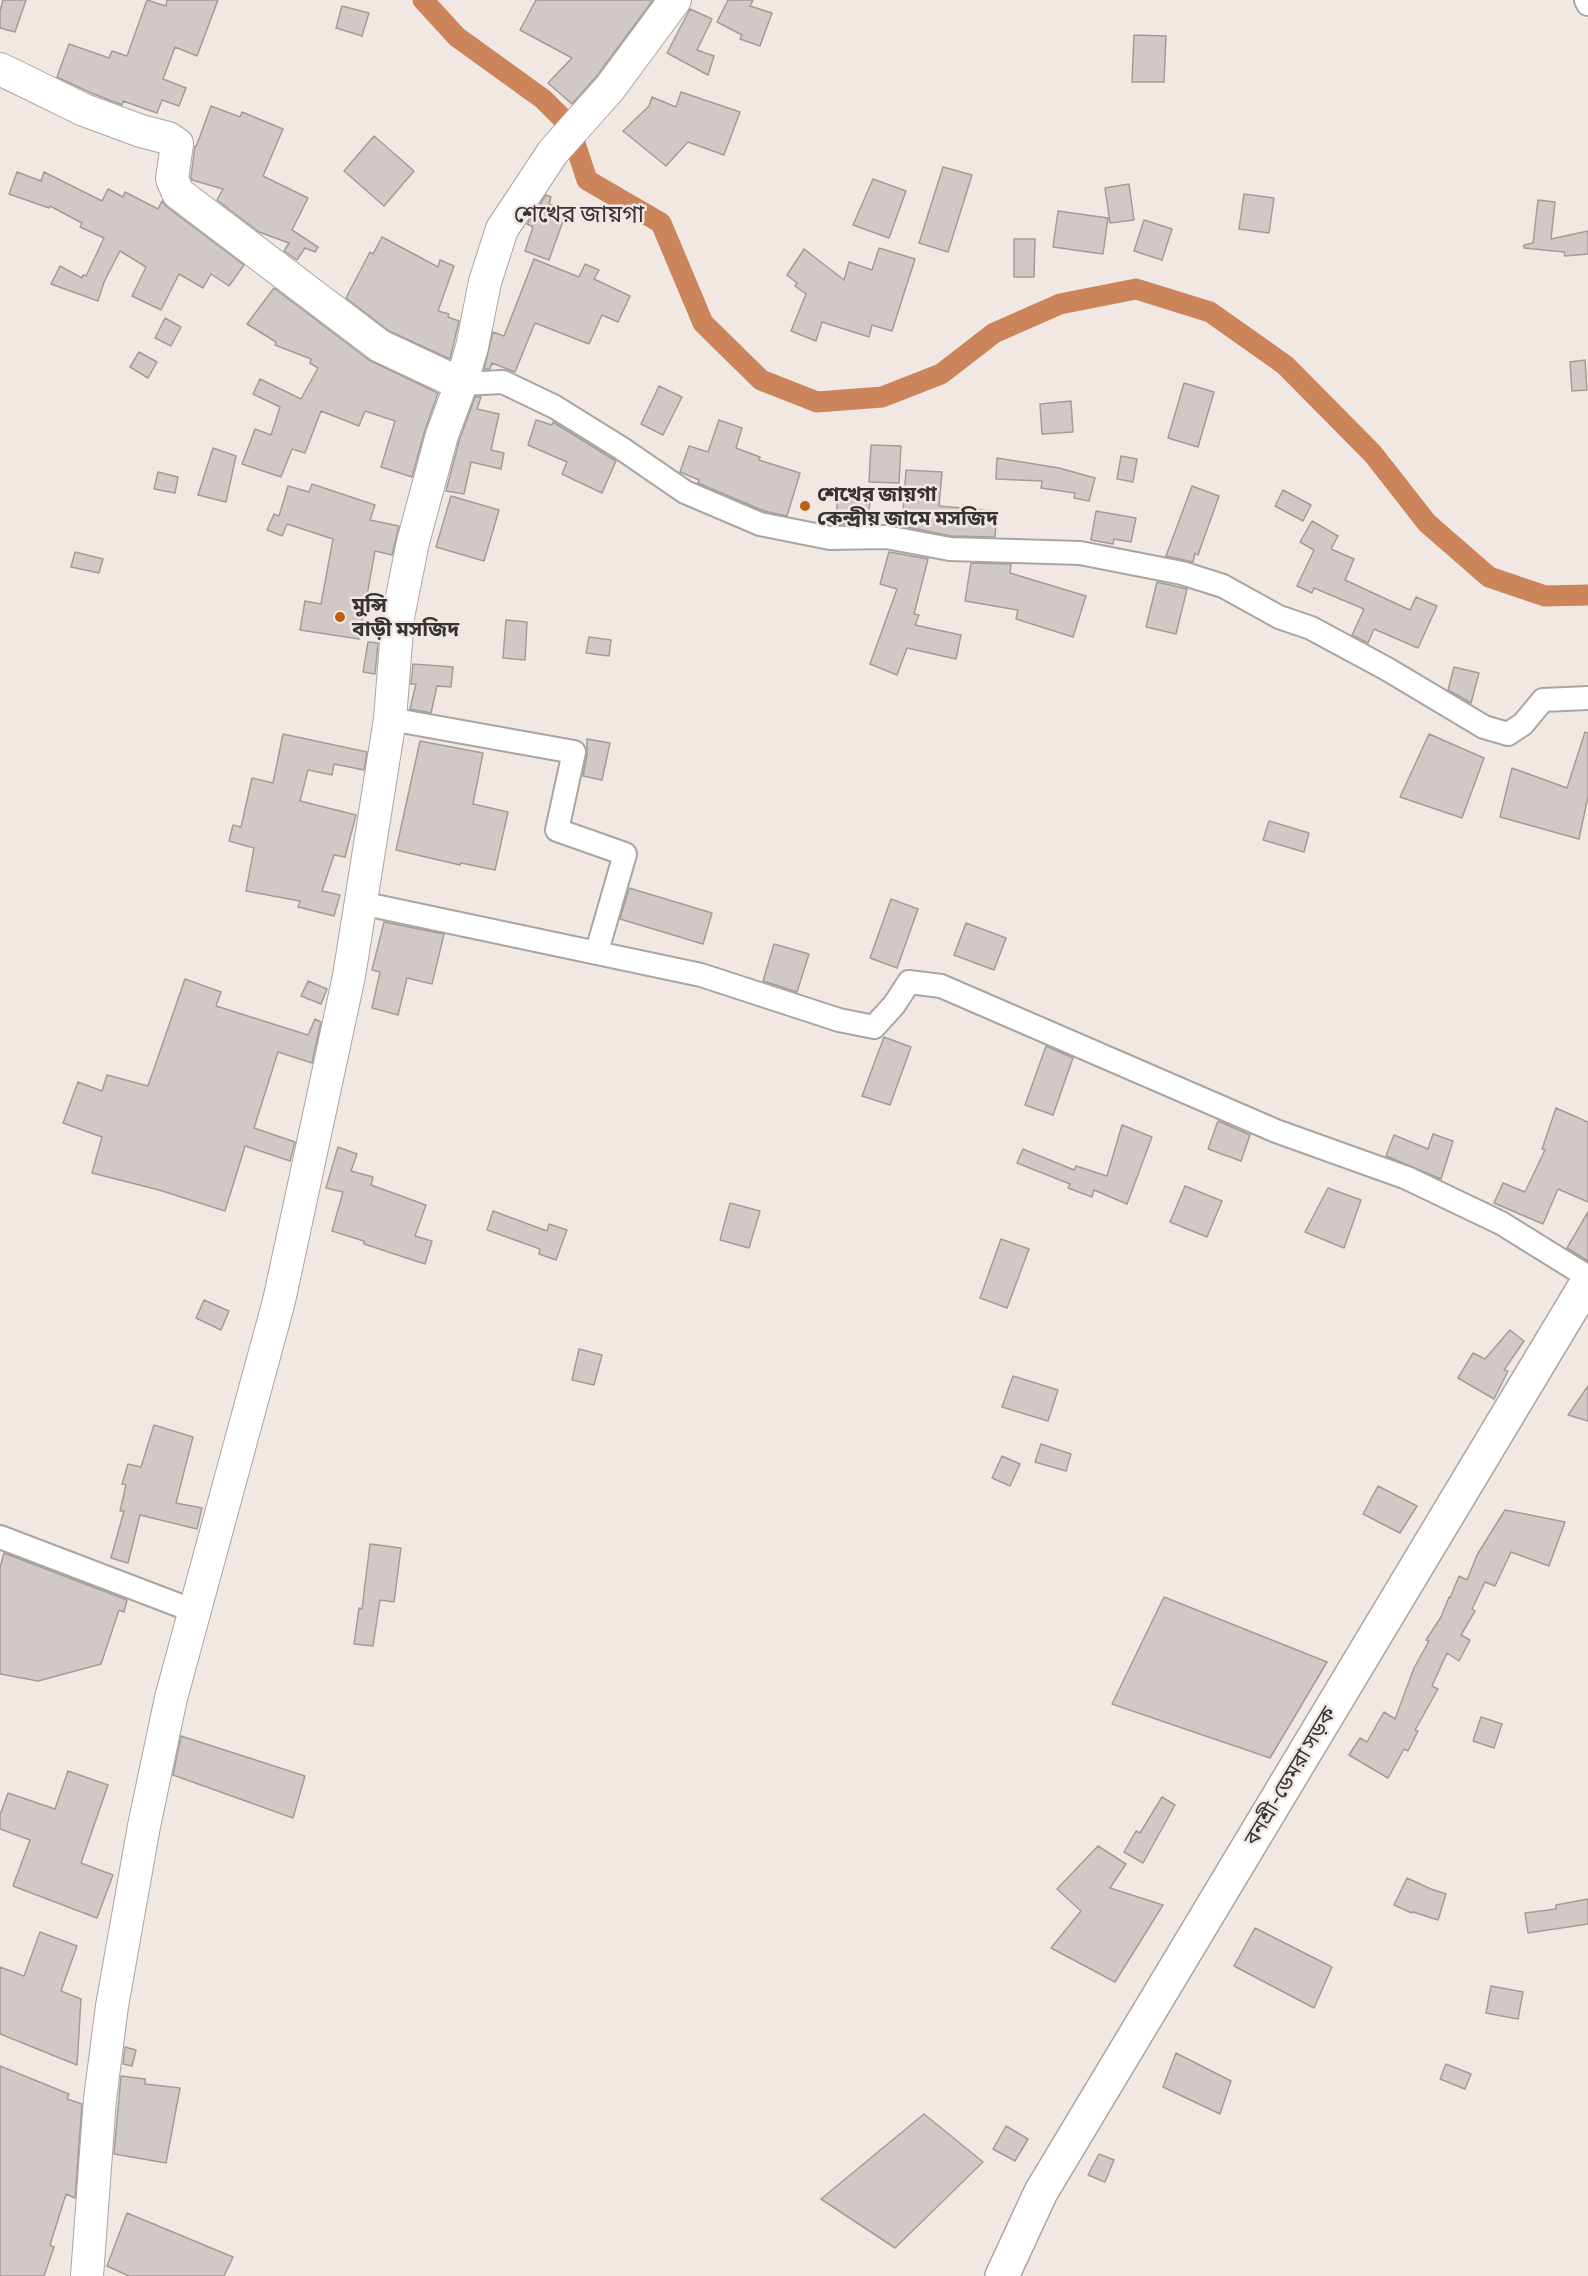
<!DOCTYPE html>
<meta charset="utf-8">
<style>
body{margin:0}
canvas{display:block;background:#f1e8e4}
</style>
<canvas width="1588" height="2276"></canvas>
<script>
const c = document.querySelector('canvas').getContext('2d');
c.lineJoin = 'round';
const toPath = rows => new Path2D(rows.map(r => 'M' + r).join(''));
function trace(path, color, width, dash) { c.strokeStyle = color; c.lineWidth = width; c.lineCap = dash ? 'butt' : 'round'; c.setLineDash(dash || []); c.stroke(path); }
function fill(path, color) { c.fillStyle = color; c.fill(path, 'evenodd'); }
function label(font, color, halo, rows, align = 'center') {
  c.font = font + ' Commissioner,"Noto Sans Bengali",sans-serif'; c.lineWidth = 5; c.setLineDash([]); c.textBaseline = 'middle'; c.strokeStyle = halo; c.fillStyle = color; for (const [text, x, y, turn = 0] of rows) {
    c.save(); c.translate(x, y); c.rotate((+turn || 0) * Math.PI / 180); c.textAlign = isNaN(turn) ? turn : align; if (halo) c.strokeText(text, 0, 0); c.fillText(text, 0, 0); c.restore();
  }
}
const canal = toPath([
 [423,0,457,37,543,99,569,125,587,180,661,223,703,323,761,380,817,402,882,397,941,374,994,333,1060,304,1136,289,1210,312,1285,365,1373,454,1427,523,1489,577,1545,596,1588,595]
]);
const building = toPath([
 [3,0,26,0,15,32,0,28,0,11,3,0],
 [147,0,166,6,167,0,218,0,197,56,175,47,163,79,186,88,179,106,162,100,157,113,123,101,122,105,91,93,57,77,69,44,109,58,112,51,127,56,147,0],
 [536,0,653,0,596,77,572,104,548,83,572,58,520,30,536,0],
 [728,0,753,0,750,6,772,13,760,46,740,39,742,35,717,22,728,0],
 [342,6,369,13,362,36,336,28,342,6],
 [690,9,712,19,697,50,714,56,708,75,667,53,690,9],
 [1134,35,1166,36,1164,82,1132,82,1134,35],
 [681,92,740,112,724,155,688,142,666,166,623,131,649,106,652,97,676,107,681,92],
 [211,106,240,117,242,112,283,129,263,176,308,198,292,230,318,247,315,252,305,248,297,260,284,251,289,243,259,232,217,200,223,189,192,180,191,177,195,146,196,147,211,106],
 [374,136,414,171,384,206,344,171,374,136],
 [943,167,972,175,948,252,919,243,943,167],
 [17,172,41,181,44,172,102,201,108,189,123,197,125,192,158,209,162,201,167,207,244,265,229,286,211,274,203,288,179,274,161,310,132,296,146,267,120,251,104,282,98,301,51,284,60,266,82,278,83,275,86,276,104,238,80,227,82,223,50,206,49,208,9,194,17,172],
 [873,179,906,191,889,238,853,225,873,179],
 [1129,184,1134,220,1110,223,1105,188,1129,184],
 [1244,194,1274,198,1269,233,1239,229,1244,194],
 [546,195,551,197,549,204,567,210,549,260,525,251,533,227,527,224,546,195],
 [1538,200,1555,202,1551,239,1588,231,1588,254,1565,256,1564,252,1524,248,1524,245,1533,243,1538,200],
 [1058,211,1108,218,1103,254,1053,247,1058,211],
 [1144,220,1172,229,1162,260,1134,251,1144,220],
 [382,237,438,267,440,260,454,266,438,311,449,314,448,317,459,321,450,359,389,331,346,298,370,252,373,254,382,237],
 [1014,239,1035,239,1034,277,1014,277,1014,239],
 [879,248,915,259,892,331,872,325,869,337,822,322,816,341,791,331,806,294,795,286,797,283,787,275,804,249,844,280,849,262,872,270,879,248],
 [534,259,579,277,585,264,599,270,594,279,630,296,618,322,602,315,589,344,535,323,515,372,492,363,490,369,484,369,493,332,504,336,534,259],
 [274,288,369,360,438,393,425,430,412,477,381,467,395,421,365,411,359,426,321,411,305,453,292,449,281,477,242,464,255,429,271,435,280,407,253,394,260,379,301,399,318,368,310,363,311,359,275,345,276,342,247,324,274,288],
 [165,318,181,327,171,346,155,338,165,318],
 [139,352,157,362,148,378,130,367,139,352],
 [1585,360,1587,390,1572,391,1570,362,1585,360],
 [1184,383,1214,392,1198,447,1168,438,1184,383],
 [659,386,682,397,663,435,641,424,659,386],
 [475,397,481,397,477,409,499,414,491,450,504,453,501,469,471,462,464,494,446,491,459,441,475,397],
 [1071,401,1073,432,1042,434,1040,404,1071,401],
 [536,420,552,425,553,422,616,461,602,493,562,474,567,462,528,445,536,420],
 [719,420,742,428,736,448,760,457,759,460,800,473,787,516,764,511,698,483,699,480,680,472,689,446,708,452,719,420],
 [871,445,901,446,899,483,869,482,871,445],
 [213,448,236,456,226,502,198,495,213,448],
 [1121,456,1137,459,1133,482,1117,479,1121,456],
 [997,458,1059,468,1095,478,1089,501,1074,498,1075,493,1041,488,1042,481,996,479,997,458],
 [906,470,942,472,939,506,997,511,995,537,951,536,902,526,906,470],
 [158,472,178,477,175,493,154,489,158,472],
 [312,484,375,505,370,520,399,526,392,555,375,551,359,639,300,630,305,601,321,604,333,539,287,524,282,536,267,530,274,514,279,516,288,486,309,492,312,484],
 [1192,486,1219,496,1198,555,1195,553,1193,562,1166,556,1192,486],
 [1283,490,1311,505,1303,521,1275,506,1283,490],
 [451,496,499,510,484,561,436,547,451,496],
 [838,497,870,501,868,524,835,524,838,497],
 [1096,511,1136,518,1131,542,1114,539,1113,544,1091,540,1096,511],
 [1312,521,1338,536,1331,549,1354,559,1345,580,1410,610,1416,597,1437,606,1418,648,1374,629,1368,643,1352,635,1364,609,1314,588,1312,593,1297,586,1314,550,1300,542,1312,521],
 [75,552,103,559,99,573,71,567,75,552],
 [889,552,928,559,914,614,919,615,915,625,961,635,956,659,907,648,897,675,870,664,897,589,880,584,889,552],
 [971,563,1011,564,1010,573,1086,596,1073,637,1016,619,1018,610,965,601,971,563],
 [1157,582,1187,589,1176,634,1146,627,1157,582],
 [506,620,527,622,525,660,503,658,506,620],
 [589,637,611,640,609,656,586,653,589,637],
 [368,642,378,643,375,674,363,672,368,642],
 [413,664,453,667,451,687,437,686,431,713,410,709,416,684,411,684,413,664],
 [1454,667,1479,673,1471,703,1448,690,1454,667],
 [1585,732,1588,733,1588,796,1579,839,1500,817,1512,768,1567,788,1585,732],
 [283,734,367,752,364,770,334,764,332,775,308,770,300,801,356,815,345,857,334,855,322,891,340,895,334,916,298,907,300,901,246,891,254,848,229,841,233,825,241,827,252,778,273,783,283,734],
 [1429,734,1484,758,1462,818,1400,797,1429,734],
 [587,739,610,743,602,780,583,776,587,755,587,739],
 [420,741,483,753,473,804,508,812,495,870,461,863,460,865,396,850,420,741],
 [1269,821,1309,833,1304,852,1263,840,1269,821],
 [629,888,712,913,703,944,620,919,629,888],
 [891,899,918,909,897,968,870,958,891,899],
 [384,922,444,934,432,984,407,978,398,1015,372,1008,380,972,372,970,384,922],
 [966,923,1006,938,994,970,954,955,966,923],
 [774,944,809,954,797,992,763,981,774,944],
 [185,979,221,992,216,1006,308,1035,315,1019,321,1022,312,1063,278,1052,254,1128,295,1142,290,1161,245,1146,225,1211,159,1190,92,1173,102,1137,63,1123,78,1082,102,1091,107,1075,148,1086,185,979],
 [308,981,327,989,321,1004,301,996,308,981],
 [884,1037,911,1047,890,1105,862,1096,884,1037],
 [1046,1046,1073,1058,1053,1115,1025,1105,1046,1046],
 [1556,1108,1588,1122,1588,1202,1558,1189,1543,1224,1494,1203,1503,1183,1525,1192,1545,1150,1542,1149,1556,1108],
 [1218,1121,1250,1135,1241,1161,1208,1149,1218,1121],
 [1122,1125,1152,1137,1127,1204,1094,1190,1092,1197,1068,1188,1070,1184,1017,1163,1023,1149,1074,1170,1076,1166,1107,1176,1122,1125],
 [1433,1134,1453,1141,1441,1179,1386,1156,1394,1135,1428,1149,1433,1134],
 [338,1147,357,1154,351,1171,373,1177,371,1185,426,1205,415,1236,432,1241,425,1264,364,1244,364,1241,332,1231,343,1192,326,1188,338,1147],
 [1185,1186,1222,1201,1207,1237,1170,1222,1185,1186],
 [1328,1188,1361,1200,1344,1248,1305,1232,1328,1188],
 [730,1203,760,1211,749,1248,720,1240,730,1203],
 [493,1211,547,1231,549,1224,567,1230,556,1260,539,1254,540,1249,487,1230,493,1211],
 [1588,1212,1588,1261,1567,1248,1588,1212],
 [1001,1239,1029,1249,1007,1308,980,1298,1001,1239],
 [204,1300,229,1311,221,1330,196,1318,204,1300],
 [1510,1330,1524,1341,1504,1370,1508,1371,1494,1399,1458,1378,1473,1353,1485,1359,1510,1330],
 [579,1349,602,1355,594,1385,572,1380,579,1349],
 [1013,1376,1058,1390,1048,1421,1002,1407,1013,1376],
 [1588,1386,1588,1421,1568,1415,1588,1386],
 [154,1425,193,1437,176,1503,202,1508,197,1529,140,1515,128,1563,111,1558,124,1511,120,1511,126,1485,122,1484,128,1464,141,1467,154,1425],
 [1041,1444,1071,1454,1066,1471,1035,1462,1041,1444],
 [1002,1456,1020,1464,1010,1486,992,1478,1002,1456],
 [1378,1486,1417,1506,1400,1533,1363,1514,1378,1486],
 [1505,1510,1565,1522,1549,1566,1511,1552,1495,1586,1485,1582,1472,1609,1475,1611,1461,1635,1470,1640,1459,1661,1447,1653,1432,1686,1438,1689,1415,1730,1418,1731,1408,1751,1404,1749,1388,1778,1349,1755,1360,1738,1367,1742,1384,1712,1395,1719,1414,1668,1429,1641,1426,1640,1441,1617,1449,1597,1450,1598,1459,1576,1467,1580,1477,1555,1505,1510],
 [370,1544,401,1548,394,1602,380,1600,373,1646,354,1644,359,1608,362,1609,370,1544],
 [4,1553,127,1600,124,1612,119,1610,101,1664,38,1681,0,1674,0,1568,4,1553],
 [1164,1597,1327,1662,1270,1758,1112,1704,1164,1597],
 [1481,1717,1502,1724,1494,1748,1473,1741,1481,1717],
 [181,1736,305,1776,293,1818,173,1775,181,1736],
 [68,1771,108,1785,81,1863,113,1875,97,1918,13,1886,30,1840,0,1829,0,1815,8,1793,55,1809,68,1771],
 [1162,1797,1175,1805,1143,1863,1124,1852,1136,1831,1140,1833,1162,1797],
 [1098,1846,1126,1864,1110,1888,1163,1905,1115,1982,1051,1948,1081,1911,1057,1889,1098,1846],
 [1407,1878,1431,1889,1446,1894,1438,1920,1413,1912,1412,1913,1394,1905,1407,1878],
 [1588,1899,1588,1924,1528,1933,1525,1913,1556,1909,1556,1905,1588,1899],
 [1255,1928,1332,1967,1314,2008,1234,1966,1255,1928],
 [40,1932,77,1946,61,1991,81,1999,77,2065,0,2034,0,1967,24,1976,40,1932],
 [1491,1986,1523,1992,1518,2019,1486,2013,1491,1986],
 [125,2047,136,2050,132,2066,123,2064,125,2047],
 [1176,2053,1231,2081,1220,2114,1163,2087,1176,2053],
 [1446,2064,1471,2074,1465,2089,1440,2079,1446,2064],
 [0,2066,69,2094,67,2099,82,2104,75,2198,66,2194,50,2245,54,2247,44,2276,0,2276,0,2066],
 [121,2076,145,2079,145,2084,180,2088,166,2163,114,2154,121,2076],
 [924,2114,983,2162,895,2248,821,2199,924,2114],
 [1006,2126,1028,2139,1015,2161,993,2149,1006,2126],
 [1099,2154,1114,2160,1105,2182,1088,2175,1099,2154],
 [127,2213,233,2257,224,2276,129,2276,107,2266,127,2213]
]);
const street = toPath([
 [1586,0,1588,4],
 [461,384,503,382,555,407,621,448,685,492,760,524,830,538,886,537,950,549,1080,553,1182,573,1223,586,1279,617,1311,628,1387,669,1484,727,1508,734,1523,724,1543,700,1588,698],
 [390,719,574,752,557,830,625,854,597,951],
 [361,903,701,975,839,1020,874,1027,894,1005,909,982,941,986,1276,1131,1407,1178,1501,1223,1588,1277],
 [0,1537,194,1611]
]);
const secondary = toPath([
 [0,69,84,110,141,131,168,138,177,144,172,179,178,193,380,346,461,384],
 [87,2276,100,2099,112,2006,144,1826,171,1698,279,1301,349,976,390,719,398,617,413,542,442,435,461,384,472,347,485,282,502,229,553,152,610,88,675,0]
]);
const primary = toPath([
 [1002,2276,1041,2192,1588,1281]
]);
const markers = [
 [805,506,6,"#bc5e14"],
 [340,617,6,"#bc5e14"]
];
const poiNames = [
 ["শেখের জায়গা",817,494],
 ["কেন্দ্রীয় জামে মসজিদ",817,518],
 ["মুন্সি",352,605],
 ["বাড়ী মসজিদ",352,629]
];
const streetNames = [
 ["বনশ্রী-ডেমরা সড়ক",1290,1776,-59]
];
const quarterNames = [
 ["শেখের জায়গা",579,214]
];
trace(canal, '#cc855a', 21);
fill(building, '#d1c9c5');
trace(building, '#a49c98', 1.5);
trace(street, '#aca4a0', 26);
trace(secondary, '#aca4a0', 34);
trace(primary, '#aca4a0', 36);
trace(street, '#fff', 22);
trace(secondary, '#fff', 32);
trace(primary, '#fff', 33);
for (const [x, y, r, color] of markers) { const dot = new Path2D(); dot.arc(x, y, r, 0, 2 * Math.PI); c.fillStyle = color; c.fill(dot); trace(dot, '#f1e8e4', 2); }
label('bold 21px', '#363331', '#f1e8e4', poiNames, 'left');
label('21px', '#363331', '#f1e8e4', streetNames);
label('24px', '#363331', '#f1e8e4', quarterNames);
</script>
